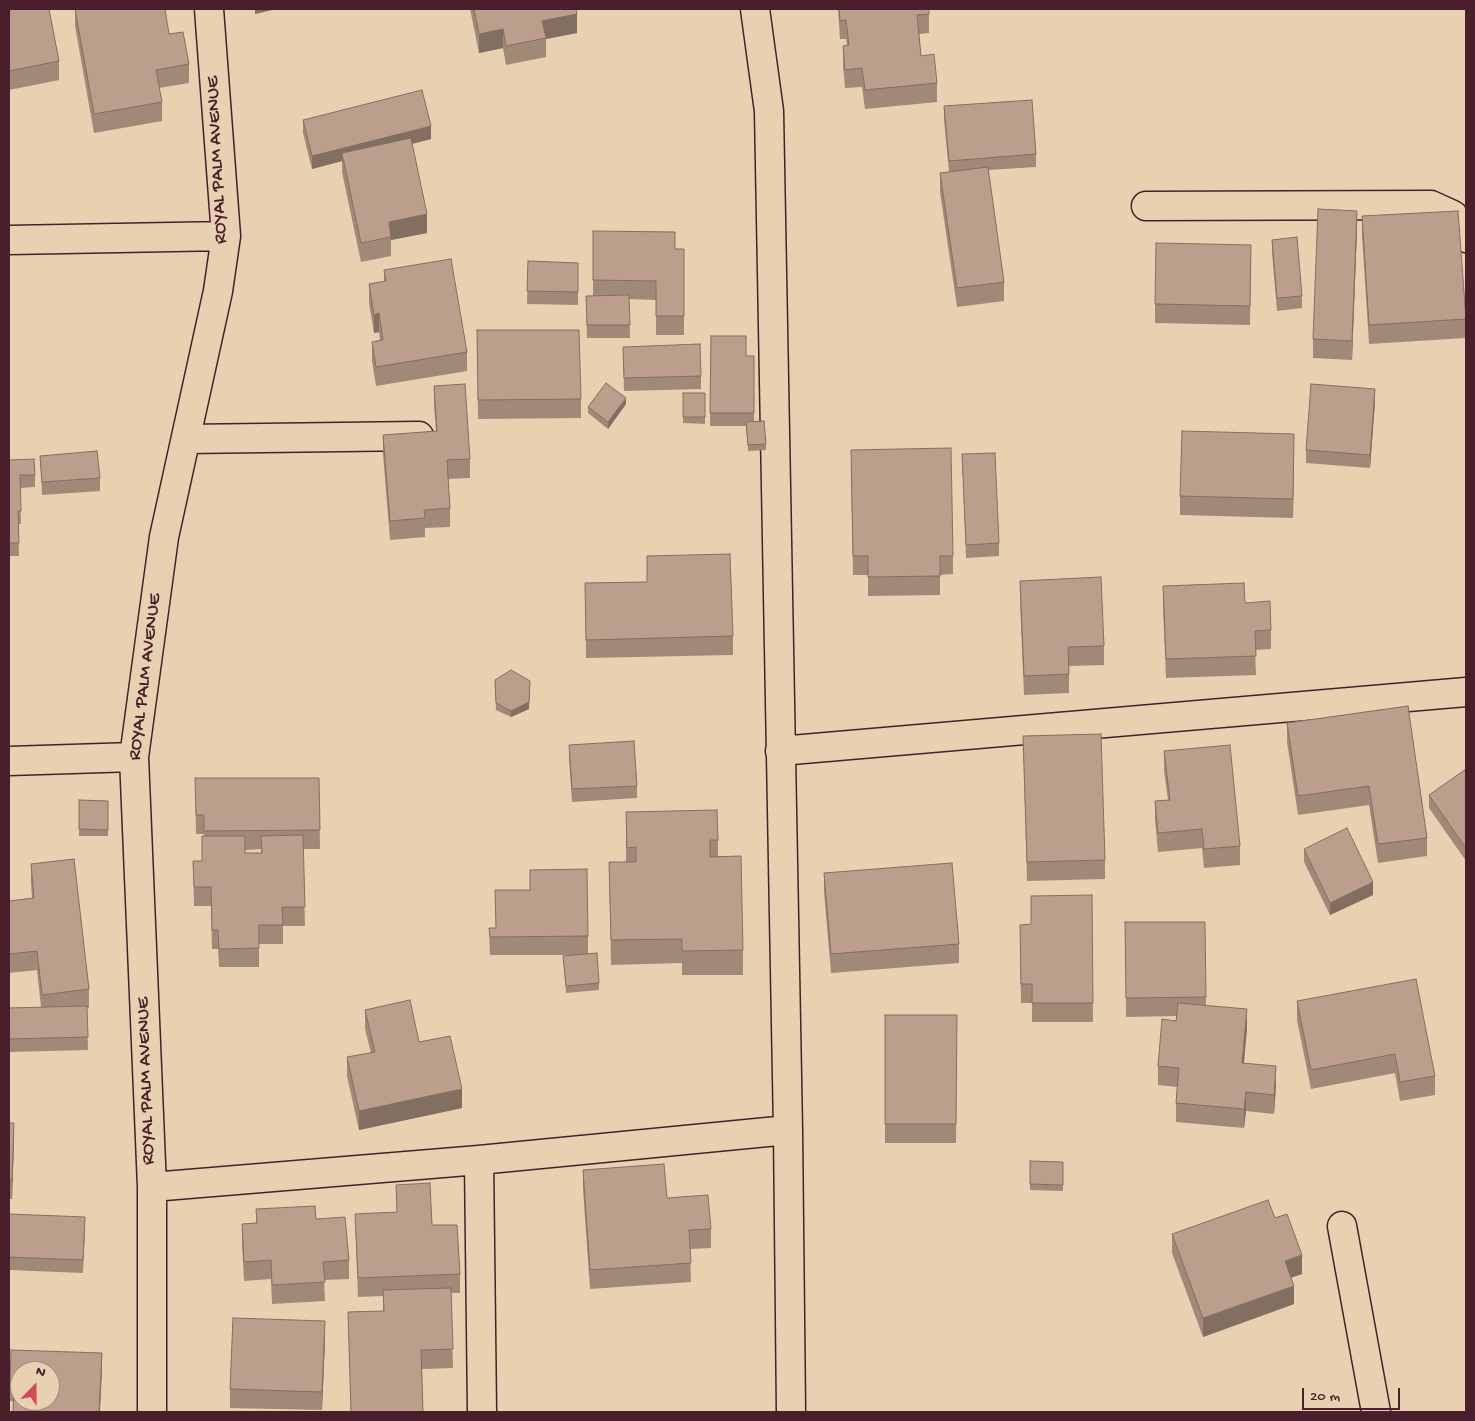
<!DOCTYPE html>
<style>
body{margin:0}
#map{position:relative;width:1475px;height:1421px;overflow:hidden;background:#e8d1b1;font-family:"Gochi Hand",sans-serif}
canvas{display:block}
.frame{position:absolute;inset:0;border:10px solid #4a1f2b;pointer-events:none}
.north{position:absolute;left:10px;top:1361px;width:50px;height:50px;box-sizing:border-box;background:#e8d1b1;border:1px solid #a98a7b;border-radius:50%;rotate:22deg;font-size:14px;font-weight:700;line-height:20px;text-align:center;color:#4a1f2b}
.north::after{content:'';display:block;margin:auto;width:18px;height:22px;background:#d1495b;clip-path:polygon(50% 0,100% 100%,50% 72%,0 100%)}
.scale{position:absolute;left:1302px;top:1388px;width:98px;height:22px;box-sizing:border-box;border:2px solid #4a1f2b;border-top:0;padding-left:6px;font-size:15px;line-height:18px;white-space:nowrap;color:#4a1f2b;-webkit-text-stroke:4px #e8d1b1;paint-order:stroke}
</style>
<div id="map">
<canvas width="1475" height="1421"></canvas>
<div class="frame"></div>
<div class="north">N</div>
<div class="scale">20 m</div>
</div>
<script>
const c = document.querySelector('canvas').getContext('2d');
c.lineJoin = 'round';
const toPath = rows => new Path2D(rows.map(r => 'M' + r).join(''));
function trace(path, color, width, dash) { c.strokeStyle = color; c.lineWidth = width; c.lineCap = dash ? 'butt' : 'round'; c.setLineDash(dash || []); c.stroke(path); }
function fill(path, color) { c.fillStyle = color; c.fill(path, 'evenodd'); }
function label(font, color, halo, rows, align = 'center') {
  c.font = font + ' "Gochi Hand",sans-serif'; c.lineWidth = 4; c.setLineDash([]); c.textBaseline = 'middle'; c.strokeStyle = halo; c.fillStyle = color; for (const [text, x, y, turn = 0] of rows) {
    c.save(); c.translate(x, y); c.rotate((+turn || 0) * Math.PI / 180); c.textAlign = isNaN(turn) ? turn : align; if (halo) c.strokeText(text, 0, 0); c.fillText(text, 0, 0); c.restore();
  }
}
const minor = toPath([
 [755,9,769,111,788,1130,791,1412],
 [1146,206,1431,205,1453,215,1466,238],
 [9,240,226,236],
 [186,439,419,436],
 [780,751,1466,692],
 [9,761,134,757],
 [479,1160,482,1412],
 [152,1187,479,1160,788,1130],
 [1342,1226,1376,1412],
 [152,1412,152,1187,134,757,164,537,218,291,226,236,209,9]
]);
const wall = toPath([
 [9,9,59,61,59,80,9,90],
 [75,9,169,34,189,64,189,83,159,88,162,102,162,121,94,133,75,26],
 [470,9,576,9,577,33,546,39,546,57,506,65,503,48,479,53],
 [838,9,929,9,929,33,919,34,921,56,937,83,937,102,865,109,862,87,845,88,843,65,843,46,847,45,846,39,840,39],
 [944,106,1036,154,1036,167,988,170,1004,282,1004,301,957,307,940,192,940,173,949,172,944,119],
 [303,120,431,139,412,144,427,233,391,240,391,256,361,262,342,172,342,161,312,169,303,133],
 [1362,216,1466,319,1466,338,1369,344,1362,235],
 [1357,229,1352,360,1313,358,1313,339],
 [593,231,675,249,684,249,684,335,656,335,656,300,629,299,630,338,587,338,586,296,593,296],
 [1272,240,1302,296,1302,308,1277,311,1272,252],
 [528,261,578,263,578,305,527,304],
 [1251,264,1250,325,1155,323,1155,304],
 [384,270,467,352,467,371,376,386,372,361,372,342,380,340,379,332,374,333,369,303,369,284,384,282],
 [477,330,581,399,581,418,478,419],
 [711,336,746,356,754,356,754,422,766,444,766,450,748,451,746,426,710,426],
 [623,347,701,376,701,389,624,391],
 [434,386,470,459,470,478,448,479,450,508,450,527,425,528,425,537,390,540,383,454,383,435,436,431,434,405],
 [683,393,705,393,705,424,683,423],
 [1375,402,1370,468,1306,463,1306,450],
 [626,404,608,429,588,413,588,407],
 [1294,453,1293,518,1180,515,1180,496],
 [962,454,999,543,999,556,966,558],
 [40,456,100,478,100,491,42,495],
 [9,460,35,475,35,487,20,488,21,524,18,524,19,556,9,556],
 [851,468,953,556,953,574,940,575,940,595,868,596,868,575,853,575],
 [647,556,733,636,733,655,586,658,585,583,647,582],
 [1020,581,1104,646,1104,665,1069,666,1069,693,1024,695,1020,600],
 [1163,586,1245,603,1271,630,1271,649,1255,650,1256,675,1166,678,1163,605],
 [495,680,529,709,511,717,496,710],
 [1408,706,1427,838,1427,856,1378,863,1369,805,1298,815,1287,742,1287,723],
 [1023,736,1105,860,1105,879,1027,881],
 [569,745,637,786,637,798,572,802,569,758],
 [1164,751,1240,846,1240,865,1204,868,1202,848,1158,852,1155,820,1155,801,1168,800,1164,770],
 [1466,769,1466,861,1429,808,1429,795],
 [195,778,319,778,320,849,303,849,305,926,283,926,283,944,259,944,259,967,219,967,218,949,212,949,211,906,194,906,193,861,202,861,204,836,204,834,196,834],
 [261,849,261,853,245,853,245,850],
 [79,800,108,801,108,836,79,836],
 [626,812,718,840,718,857,743,950,743,975,682,975,682,963,611,965,609,862,626,862],
 [1304,849,1373,895,1330,915,1304,862],
 [31,864,89,989,89,1008,87,1008,88,1050,9,1052,9,1008,41,1007,37,970,9,973,9,901,32,898,31,883],
 [824,873,959,944,959,963,831,973,824,892],
 [1092,895,1093,1022,1032,1022,1032,1003,1021,1003,1020,943,1031,924],
 [1125,922,1205,922,1206,1005,1247,1028,1244,1063,1276,1085,1274,1114,1246,1111,1244,1128,1176,1122,1176,1103,1177,1087,1158,1085,1158,1066,1176,1021,1176,1016,1126,1017],
 [489,928,588,936,588,954,599,983,599,990,566,993,563,956,572,955,490,955],
 [1297,1001,1435,1076,1435,1095,1400,1101,1395,1073,1311,1089,1297,1020],
 [365,1010,419,1042,462,1108,359,1130,347,1076,347,1057,371,1053,365,1029],
 [885,1015,957,1015,956,1143,885,1143],
 [9,1123,14,1142,12,1199,9,1199],
 [1030,1161,1063,1162,1063,1191,1030,1190],
 [583,1170,667,1198,711,1229,711,1248,690,1249,691,1282,590,1289,583,1189],
 [396,1185,432,1225,460,1274,460,1293,451,1293,453,1368,422,1369,423,1412,351,1412,348,1312,383,1311,383,1296,358,1297,355,1214,397,1212],
 [256,1209,316,1219,349,1260,349,1279,324,1280,325,1301,272,1304,271,1279,244,1281,242,1243,242,1224,256,1223],
 [9,1214,85,1230,83,1273,9,1270],
 [1275,1218,1302,1274,1291,1277,1294,1304,1203,1337,1172,1253,1172,1234],
 [325,1340,322,1410,230,1408,230,1389],
 [102,1372,14,1402,10,1401,10,1382]
]);
const shadedWall = toPath([
 [255,9,277,9,255,14],
 [577,14,577,33,546,39,542,21],
 [503,29,503,48,479,53,479,34],
 [431,126,431,139,344,161,342,153,342,161,312,169,312,156],
 [1357,211,1357,229,1352,360,1352,341],
 [427,214,427,233,391,240,389,222],
 [379,313,379,332,374,333,374,315],
 [1375,389,1375,402,1370,468,1370,455],
 [626,398,626,404,608,429,608,422],
 [1294,434,1294,453,1293,518,1293,499],
 [530,681,529,709,511,717,511,711],
 [1373,882,1373,895,1330,915,1330,903],
 [1247,1009,1247,1028,1242,1082,1242,1063],
 [1276,1066,1276,1085,1274,1114,1274,1095],
 [462,1089,462,1108,359,1130,359,1111],
 [1246,1092,1246,1111,1244,1128,1244,1109],
 [14,1123,14,1142,12,1199,12,1180],
 [1302,1255,1302,1274,1285,1280,1285,1261],
 [1294,1286,1294,1304,1203,1337,1203,1318],
 [325,1321,325,1340,322,1410,322,1392],
 [102,1353,102,1372,100,1412,99,1412]
]);
const building = toPath([
 [9,9,49,9,59,61,9,71,9,9],
 [75,9,165,9,169,34,183,32,189,64,156,70,162,102,94,114,75,9],
 [474,9,576,9,577,14,542,21,546,38,506,46,503,29,479,34,474,9],
 [839,9,929,9,929,14,917,15,921,56,934,54,937,83,865,90,862,68,845,70,843,46,849,45,846,20,840,21,839,9],
 [422,90,431,126,312,156,303,120,422,90],
 [1032,100,1036,154,949,161,944,106,1032,100],
 [411,138,427,214,389,222,391,237,361,243,342,153,411,138],
 [988,167,1004,282,957,288,940,173,988,167],
 [1318,209,1357,211,1352,341,1313,339,1318,209],
 [1458,211,1466,319,1369,325,1362,216,1458,211],
 [593,231,675,232,675,249,684,249,684,316,656,316,656,281,593,280,593,231],
 [1297,237,1302,296,1277,298,1272,240,1297,237],
 [1156,243,1251,245,1250,306,1155,304,1156,243],
 [451,259,467,352,376,367,372,342,383,340,379,313,374,315,369,284,386,281,384,270,451,259],
 [528,261,578,263,578,292,527,291,528,261],
 [629,295,630,325,587,325,586,296,629,295],
 [477,330,579,330,581,399,478,400,477,330],
 [711,336,746,336,746,356,754,356,754,413,710,413,711,336],
 [700,344,701,376,624,378,623,347,700,344],
 [606,383,626,398,608,422,588,407,606,383],
 [465,384,470,459,447,460,450,508,424,510,425,518,390,521,383,435,437,431,434,386,465,384],
 [1311,384,1375,389,1370,455,1306,450,1311,384],
 [683,393,705,393,705,417,683,417,683,393],
 [764,421,766,444,748,445,746,422,764,421],
 [1182,431,1294,434,1293,499,1180,496,1182,431],
 [951,448,953,556,940,556,940,576,868,577,868,556,853,556,851,450,951,448],
 [97,451,100,478,42,482,40,456,97,451],
 [995,453,999,543,966,545,962,454,995,453],
 [34,459,35,475,20,475,21,511,18,511,19,543,9,543,9,460,34,459],
 [730,554,733,636,586,640,585,583,647,582,647,556,730,554],
 [1101,577,1104,646,1068,647,1069,674,1024,676,1020,581,1101,577],
 [1244,583,1245,603,1270,601,1271,630,1255,631,1256,656,1166,659,1163,586,1244,583],
 [511,670,530,681,529,702,511,711,496,703,495,680,511,670],
 [1408,706,1427,838,1378,844,1369,786,1298,796,1287,723,1408,706],
 [1101,734,1105,860,1027,862,1023,736,1101,734],
 [634,741,637,786,572,789,569,745,634,741],
 [1230,745,1240,846,1204,849,1202,829,1158,833,1155,801,1170,800,1164,751,1230,745],
 [1466,769,1466,848,1429,795,1466,769],
 [195,778,319,778,320,830,204,831,204,815,196,815,195,778],
 [79,800,108,801,108,830,79,829,79,800],
 [717,810,718,840,710,840,710,857,741,856,743,950,682,951,682,939,611,940,609,862,636,862,636,847,627,848,626,812,717,810],
 [1347,828,1373,882,1330,903,1304,849,1347,828],
 [303,835,305,907,282,907,283,925,259,925,259,948,219,949,218,930,212,930,211,887,194,887,193,861,202,861,202,836,245,836,245,853,262,853,261,836,303,835],
 [74,859,89,989,42,995,37,951,9,954,9,901,34,898,31,864,74,859],
 [952,863,959,944,831,954,824,873,952,863],
 [587,869,588,936,490,937,489,928,496,928,495,890,530,890,530,870,587,869],
 [1092,895,1093,1003,1032,1003,1032,984,1021,984,1020,925,1031,924,1031,896,1092,895],
 [1125,922,1205,922,1206,997,1126,998,1125,922],
 [597,953,599,983,566,986,563,956,597,953],
 [1416,979,1435,1076,1400,1082,1395,1054,1311,1070,1297,1001,1416,979],
 [410,1000,419,1042,450,1036,462,1089,359,1111,347,1057,375,1052,365,1010,410,1000],
 [1178,1003,1247,1009,1242,1063,1276,1066,1274,1095,1246,1092,1244,1109,1176,1103,1179,1068,1158,1066,1162,1019,1176,1021,1178,1003],
 [87,1006,88,1037,9,1039,9,1008,87,1006],
 [885,1015,957,1015,956,1124,885,1124,885,1015],
 [9,1123,14,1123,12,1180,9,1180,9,1123],
 [1030,1161,1063,1162,1063,1185,1030,1184,1030,1161],
 [664,1164,667,1198,708,1195,711,1229,689,1230,691,1263,590,1270,583,1170,664,1164],
 [430,1183,432,1225,457,1225,460,1274,358,1278,355,1214,397,1212,396,1185,430,1183],
 [1268,1200,1275,1218,1287,1214,1302,1255,1285,1261,1294,1286,1203,1318,1172,1234,1268,1200],
 [315,1206,316,1219,345,1217,349,1260,323,1262,325,1282,272,1285,271,1260,244,1262,242,1224,257,1223,256,1209,315,1206],
 [9,1214,85,1217,83,1260,9,1257,9,1214],
 [451,1288,453,1349,421,1350,423,1412,351,1412,348,1312,384,1311,383,1290,451,1288],
 [233,1318,325,1321,322,1392,230,1389,233,1318],
 [11,1350,102,1353,99,1412,13,1412,14,1383,10,1382,11,1350],
 [20,1371,50,1371,50,1401,20,1401,20,1371]
]);
const streetNames = [
 ["ROYAL PALM AVENUE",218,160,-93],
 ["ROYAL PALM AVENUE",146,677,-83],
 ["ROYAL PALM AVENUE",147,1081,-92]
];
trace(minor, '#4a1f2b', 31);
trace(minor, '#e8d1b1', 28);
fill(wall, '#a18978');
fill(shadedWall, '#836f62');
fill(building, '#bb9f8c');
trace(building, '#836f62', 1);
label('19px', '#4a1f2b', '#e8d1b1', streetNames);
</script>
